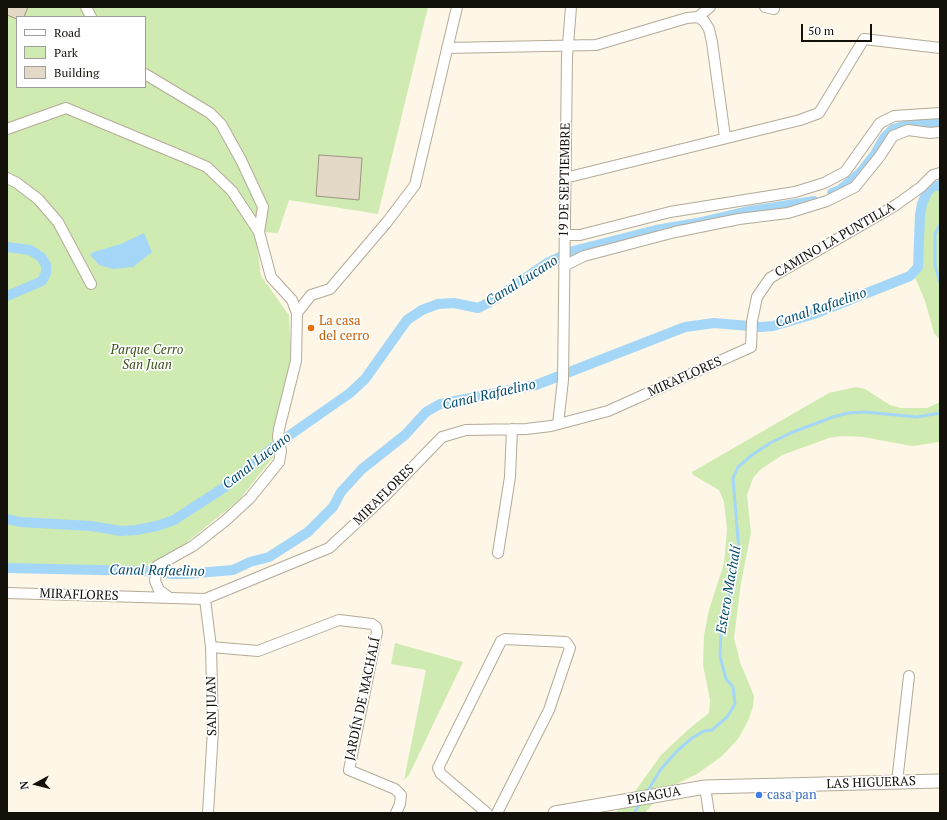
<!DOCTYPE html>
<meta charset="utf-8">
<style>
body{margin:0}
#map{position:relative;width:947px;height:820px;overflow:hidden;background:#fef6e6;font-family:"PT Serif",serif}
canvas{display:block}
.frame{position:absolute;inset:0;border:8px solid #14100a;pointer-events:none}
.legend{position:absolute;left:16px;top:16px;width:130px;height:72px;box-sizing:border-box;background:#fff;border:1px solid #a19f9d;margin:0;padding:5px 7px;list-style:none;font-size:12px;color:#14100a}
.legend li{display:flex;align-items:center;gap:8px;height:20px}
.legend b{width:20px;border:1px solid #a19f9d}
.north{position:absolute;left:16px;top:764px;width:40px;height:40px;-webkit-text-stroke:3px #fff;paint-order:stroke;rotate:263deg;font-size:11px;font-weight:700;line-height:16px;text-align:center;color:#14100a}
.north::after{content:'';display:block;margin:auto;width:14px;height:18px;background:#14100a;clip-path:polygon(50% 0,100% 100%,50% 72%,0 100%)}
.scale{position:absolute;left:801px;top:24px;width:71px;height:18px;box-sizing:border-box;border:2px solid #14100a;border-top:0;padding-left:5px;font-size:12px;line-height:14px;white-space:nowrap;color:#14100a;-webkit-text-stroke:3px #fff;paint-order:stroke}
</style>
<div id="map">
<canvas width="947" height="820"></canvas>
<div class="frame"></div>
<ul class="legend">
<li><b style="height:5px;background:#fff"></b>Road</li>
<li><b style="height:11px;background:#d0ebb1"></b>Park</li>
<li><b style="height:11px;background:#e3d9c6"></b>Building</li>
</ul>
<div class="north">N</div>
<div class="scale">50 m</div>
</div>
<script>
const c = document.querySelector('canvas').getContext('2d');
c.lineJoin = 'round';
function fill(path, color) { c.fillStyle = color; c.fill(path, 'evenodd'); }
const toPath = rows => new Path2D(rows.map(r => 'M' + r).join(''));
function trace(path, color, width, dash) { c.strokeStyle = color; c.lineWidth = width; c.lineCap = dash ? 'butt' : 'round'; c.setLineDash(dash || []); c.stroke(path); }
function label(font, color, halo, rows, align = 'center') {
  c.font = font + ' "PT Serif",serif'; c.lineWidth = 3.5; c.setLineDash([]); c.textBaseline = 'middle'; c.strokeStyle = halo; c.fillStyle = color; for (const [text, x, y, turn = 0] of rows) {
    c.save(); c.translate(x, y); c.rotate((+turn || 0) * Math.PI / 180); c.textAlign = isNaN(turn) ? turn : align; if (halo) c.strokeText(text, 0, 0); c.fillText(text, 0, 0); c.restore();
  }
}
const green = toPath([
 [7,7,428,7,378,214,289,200,278,233,259,232,257,245,261,276,289,315,291,357,274,433,274,456,239,500,176,551,143,571,56,569,7,572],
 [17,17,145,17,145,87,17,87],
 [940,187,940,340,934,333,925,301,914,275,919,270,921,215,923,204,927,194,935,188],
 [856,387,865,389,890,405,901,408,927,408,940,402,940,442,912,446,863,437,842,436,829,438,782,455,760,470,753,478,747,495,751,533,741,583,734,638,740,662,754,696,753,707,748,721,738,739,722,756,697,774,664,790,645,813,615,813,636,790,661,755,690,728,709,713,710,700,703,665,704,635,709,610,724,563,727,530,724,502,719,490,693,475,692,472,829,393],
 [395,643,463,662,409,775,404,780,426,670,391,664]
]);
const water = toPath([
 [144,233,152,252,133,267,113,269,99,265,90,255,93,252,121,244]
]);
const stream = toPath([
 [940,225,935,234,935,265,940,282],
 [647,792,661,769,677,751,692,738,704,731,712,730,727,717,735,704,733,687,726,679,720,656,721,633,739,552,733,478,738,467,752,455,770,443,793,432,833,417,848,413,865,412,917,417,940,413],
 [634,813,641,802]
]);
const canal = toPath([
 [832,193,840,190,860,173,875,154,884,138,893,129,908,125,940,123],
 [7,247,30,250,41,257,46,265,46,273,42,281,7,296],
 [7,519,20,522,91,526,121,531,136,530,157,526,174,520,228,485,277,444,350,393,365,379,407,320,422,310,438,304,454,303,478,308,492,301,547,263,573,251,656,230,697,223,744,212,814,201],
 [7,568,143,571,172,574,186,574,233,570,250,562,269,557,308,532,333,507,341,492,362,469,405,435,426,412,440,404,536,385,685,327,714,323,761,327,773,326,814,314,910,276,918,267,920,215,922,204,927,192,932,187,940,185]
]);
const building = toPath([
 [7,7,28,7,24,17,17,17,17,19,7,15,7,7],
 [319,155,362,158,359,200,316,196,319,155]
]);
const minor = toPath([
 [86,7,91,17],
 [765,7,774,9],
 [698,17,710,7],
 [447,48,596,45,687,18,698,17,704,21,709,29,712,42,725,137],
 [145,74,210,113,221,124,241,160,263,207,259,232,271,277,292,300,297,313,296,361,279,429,278,437,281,451,279,462,250,498,225,521,193,546,157,566,155,581,159,590,170,598],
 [7,129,66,108,184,157,207,167,232,191,259,232],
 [7,178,17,183,38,199,58,222,91,284],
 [565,178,800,120,819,113,864,39,940,48],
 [565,235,580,235,670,212,795,192,824,183,845,172,880,123,894,116,940,113],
 [564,266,584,256,675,232,739,219,788,213,827,201,855,187,880,156,893,136,908,130,930,133,940,132],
 [297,313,311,295,330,289,387,222,415,185,457,7],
 [558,424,563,380,567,57,571,7],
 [498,553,510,477,512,429],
 [7,593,205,599,329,548,385,496,442,437,466,430,526,429,551,426,608,411,751,347,752,321,757,297,770,278,896,205,921,187,933,175,940,173],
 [205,599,211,647,213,730,208,813],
 [211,647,258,651,339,620,372,624,376,627,377,632,349,770,395,789,401,795,400,804,396,813],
 [897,782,909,676],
 [705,787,709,813],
 [487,813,441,774,438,768,501,641,505,639,566,642,570,648,549,710,497,813]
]);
const major = toPath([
 [555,813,705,787,940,781]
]);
const markers = [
 [311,328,4,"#e8710a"],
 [759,795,4,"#3f7fe0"]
];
const streetNames = [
 ["19 DE SEPTIEMBRE",565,180,-89],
 ["CAMINO LA PUNTILLA",835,240,-30],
 ["MIRAFLORES",685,377,-24],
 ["MIRAFLORES",384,495,-45],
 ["MIRAFLORES",79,595,2],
 ["JARDÍN DE MACHALÍ",363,699,-78],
 ["SAN JUAN",212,706,-91],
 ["LAS HIGUERAS",871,783,-2],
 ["PISAGUA",654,796,-10]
];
const foodNames = [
 ["La casa",319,321],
 ["del cerro",319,336]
];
const parkNames = [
 ["Parque Cerro",147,350],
 ["San Juan",147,365]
];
const shopNames = [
 ["casa pan",767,795]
];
const waterNames = [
 ["Canal Lucano",522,281,-32],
 ["Canal Rafaelino",821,308,-19],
 ["Canal Rafaelino",489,395,-13],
 ["Canal Lucano",257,461,-38],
 ["Canal Rafaelino",157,571,1],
 ["Estero Machalí",729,590,-80]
];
fill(green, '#d0ebb1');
fill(water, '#a4d6f7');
trace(stream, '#a4d6f7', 3);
trace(canal, '#a4d6f7', 10);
fill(building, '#e3d9c6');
trace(building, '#9f9583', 1);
trace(minor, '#b4aa98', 12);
trace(major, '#b4aa98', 15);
trace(minor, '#fff', 10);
trace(major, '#fff', 13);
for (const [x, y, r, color] of markers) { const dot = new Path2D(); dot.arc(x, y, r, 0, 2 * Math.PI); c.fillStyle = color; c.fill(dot); trace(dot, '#fff', 1.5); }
label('13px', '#14100a', '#fff', streetNames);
label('13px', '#c56008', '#fff', foodNames, 'left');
label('italic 13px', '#3a5118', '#fff', parkNames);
label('13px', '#366cbe', '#fff', shopNames, 'left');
label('italic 14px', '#004b6e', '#fff', waterNames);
</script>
